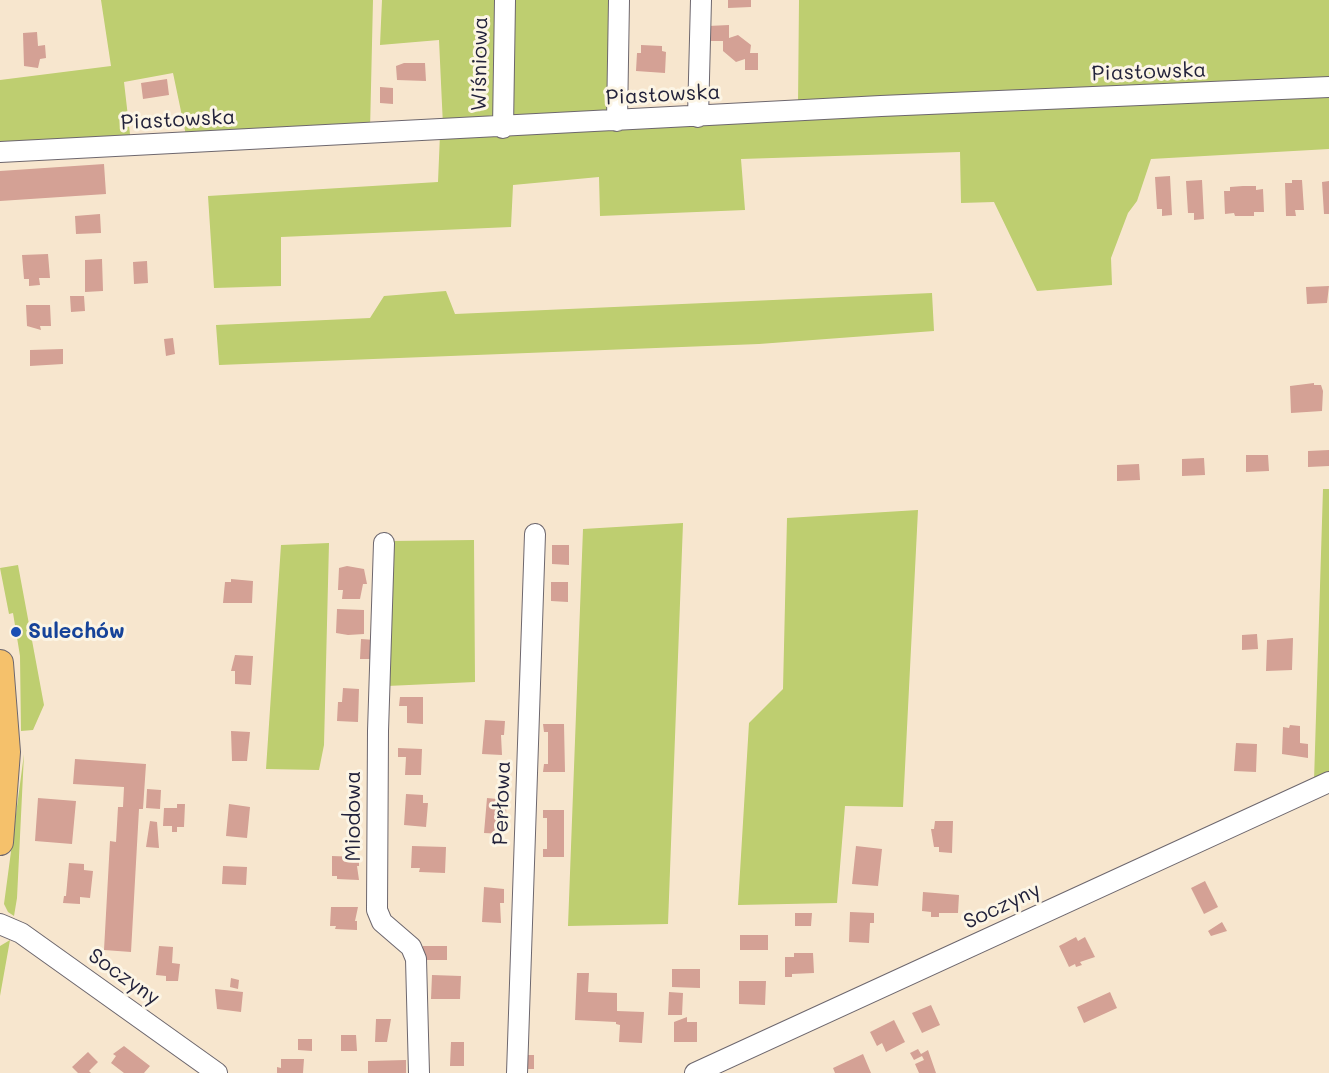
<!DOCTYPE html>
<meta charset="utf-8">
<style>
body{margin:0}
canvas{display:block;background:#f7e6ce}
</style>
<canvas width="1329" height="1073"></canvas>
<script>
const c = document.querySelector('canvas').getContext('2d');
c.lineJoin = 'round';
function fill(path, color) { c.fillStyle = color; c.fill(path, 'evenodd'); }
const toPath = rows => new Path2D(rows.map(r => 'M' + r).join(''));
function trace(path, color, width, dash) { c.strokeStyle = color; c.lineWidth = width; c.lineCap = dash ? 'butt' : 'round'; c.setLineDash(dash || []); c.stroke(path); }
function label(font, color, halo, rows, align = 'center') {
  c.font = font + ' Mali,sans-serif'; c.lineWidth = 6; c.setLineDash([]); c.textBaseline = 'middle'; c.strokeStyle = halo; c.fillStyle = color; for (const [text, x, y, turn = 0] of rows) {
    c.save(); c.translate(x, y); c.rotate((+turn || 0) * Math.PI / 180); c.textAlign = isNaN(turn) ? turn : align; if (halo) c.strokeText(text, 0, 0); c.fillText(text, 0, 0); c.restore();
  }
}
const green = toPath([
 [101,0,373,0,370,131,187,140,173,73,124,82,131,143,0,147,0,80,111,66],
 [382,0,500,0,498,124,443,126,439,40,380,45],
 [508,0,615,0,614,118,506,125],
 [799,0,1329,0,1329,83,798,105],
 [1329,91,1329,149,1151,159,1137,201,1128,213,1111,258,1112,285,1037,291,994,202,961,203,960,152,741,159,745,210,600,216,599,177,513,185,511,227,281,237,281,286,214,288,208,196,438,182,440,134],
 [446,291,455,314,932,293,934,331,759,344,219,365,216,325,370,318,384,296],
 [1323,489,1329,489,1329,774,1314,781],
 [918,510,903,807,845,806,837,903,738,905,749,723,783,689,787,518],
 [683,523,668,924,568,926,583,529],
 [474,540,475,682,387,686,391,541],
 [329,543,324,745,319,770,266,769,281,545],
 [18,565,44,705,33,730,21,731,20,656,13,613,9,614,0,568],
 [24,754,17,898,14,916,8,912,4,904],
 [10,940,0,996,0,946]
]);
const building = toPath([
 [728,0,751,0,751,7,728,8],
 [729,25,729,38,738,35,751,45,750,53,758,53,758,70,745,70,745,59,736,62,723,51,723,41,708,41,708,26],
 [37,32,38,46,45,45,46,58,40,59,38,68,24,66,23,33],
 [641,45,662,46,662,51,666,52,665,73,636,71,637,53,641,53],
 [404,63,425,63,426,81,397,80,396,66],
 [167,79,169,95,143,99,141,83],
 [380,87,393,88,393,104,380,103],
 [104,164,106,194,0,201,0,171],
 [1170,176,1172,215,1162,216,1162,209,1157,209,1155,177],
 [1202,180,1204,219,1194,220,1194,213,1188,213,1186,181],
 [1292,180,1302,180,1304,210,1295,210,1296,216,1286,216,1285,183,1292,183],
 [1329,181,1329,214,1324,214,1322,182],
 [1243,186,1256,186,1256,190,1263,189,1264,212,1254,212,1254,216,1235,216,1234,213,1225,214,1224,191,1230,191,1230,187],
 [100,214,101,233,76,234,75,216],
 [48,254,50,278,39,278,40,285,29,286,29,279,24,279,22,255],
 [102,259,103,291,85,292,85,260],
 [147,261,148,283,134,284,133,262],
 [1329,286,1327,303,1307,304,1306,287],
 [70,296,84,296,85,311,71,312],
 [26,305,50,305,51,326,40,326,41,330,27,326],
 [173,338,175,354,166,356,164,339],
 [63,349,63,364,30,366,30,350],
 [1314,383,1314,385,1321,385,1323,391,1322,411,1291,413,1290,386],
 [1329,450,1329,466,1308,467,1308,451],
 [1246,455,1268,455,1269,471,1246,472],
 [1204,458,1205,475,1182,476,1182,459],
 [1139,464,1140,480,1117,481,1117,465],
 [552,545,569,545,569,565,552,564],
 [347,566,364,569,367,584,363,584,360,599,342,599,343,590,338,590,339,568],
 [231,579,253,581,252,603,223,603,225,582,231,582],
 [551,582,568,582,568,602,551,601],
 [337,609,364,610,364,634,348,635,336,633],
 [1257,634,1258,649,1242,650,1242,635],
 [1293,638,1292,670,1266,671,1267,640],
 [361,639,375,640,374,659,360,659],
 [235,655,253,656,251,685,235,684,235,671,231,671],
 [343,688,359,689,358,722,337,721,338,702,342,702],
 [400,697,423,697,423,724,407,723,407,706,399,706],
 [485,720,505,721,504,735,501,735,502,755,482,754],
 [543,724,564,724,565,772,543,772,544,764,548,764,548,732,544,732],
 [1290,725,1300,726,1300,743,1308,744,1308,758,1282,754,1283,727,1289,728],
 [231,731,250,732,247,761,232,761],
 [1236,743,1257,744,1256,772,1234,771],
 [398,748,422,749,421,775,405,775,406,757,398,757],
 [75,759,146,764,143,809,139,809,131,952,104,950,110,841,116,842,118,807,123,807,124,787,73,784],
 [147,789,161,790,160,809,146,808],
 [406,794,423,795,423,803,428,803,426,827,404,825],
 [38,798,76,801,72,844,35,841],
 [487,798,507,800,506,814,503,814,504,834,484,833],
 [177,804,185,804,184,827,177,827,177,832,172,832,172,826,163,826,164,808,177,808],
 [229,804,250,807,247,838,226,836],
 [543,810,564,810,564,857,543,857,543,849,547,849,547,818,543,818],
 [150,821,157,822,159,848,146,847],
 [935,821,953,821,952,853,939,852,939,847,934,847,931,829,934,829],
 [412,846,446,847,445,873,419,872,420,868,411,868],
 [856,846,882,849,878,886,852,884],
 [332,856,359,857,359,866,357,866,359,880,337,879,337,876,332,876],
 [69,863,84,864,84,870,93,871,90,898,80,897,80,904,63,903,64,896,66,896],
 [223,866,247,867,246,885,222,884],
 [1205,881,1218,907,1204,914,1191,888],
 [484,887,504,889,504,903,500,903,501,923,482,922],
 [923,892,959,895,958,913,939,913,939,917,931,917,931,912,922,911],
 [331,907,358,907,355,921,357,921,357,930,335,929,336,926,330,926],
 [850,912,874,913,874,923,870,923,869,943,849,942],
 [795,913,812,913,811,926,795,926],
 [1222,922,1227,931,1211,936,1208,931],
 [740,935,768,935,768,950,740,950],
 [1076,937,1078,941,1085,937,1095,957,1080,962,1082,965,1076,967,1075,964,1069,967,1059,946],
 [159,946,173,947,172,963,180,964,178,981,166,981,166,976,156,975],
 [423,946,447,946,447,960,423,960],
 [794,953,813,953,814,973,792,974,792,977,785,977,785,957,794,957],
 [672,969,700,969,700,988,672,987],
 [577,973,589,973,588,992,617,993,617,1011,644,1012,642,1043,619,1042,620,1025,616,1024,616,1022,575,1020],
 [432,975,461,976,460,999,431,999],
 [231,978,239,980,238,989,230,987],
 [739,981,766,981,765,1005,739,1004],
 [215,989,243,992,241,1012,217,1009],
 [669,992,683,993,682,1015,668,1015],
 [1110,992,1117,1008,1084,1023,1077,1007],
 [931,1005,940,1025,922,1033,912,1013],
 [687,1017,687,1022,697,1022,697,1042,674,1042,674,1022],
 [376,1019,391,1019,387,1042,375,1042],
 [894,1020,905,1042,886,1052,882,1043,877,1046,870,1032],
 [341,1035,356,1035,357,1051,341,1051],
 [298,1039,312,1039,312,1051,298,1050],
 [451,1042,464,1042,464,1066,450,1066],
 [124,1046,150,1066,144,1073,124,1073,111,1063,116,1056,113,1054],
 [918,1049,921,1054,928,1050,936,1073,919,1073,915,1064,924,1060,922,1056,914,1060,910,1053],
 [88,1052,98,1062,89,1071,91,1073,78,1073,72,1067],
 [863,1054,871,1073,835,1073,833,1068],
 [520,1055,534,1055,534,1069,518,1069],
 [281,1059,304,1059,303,1073,277,1073,277,1067,281,1068],
 [406,1060,406,1073,368,1073,368,1061]
]);
const minor = toPath([
 [698,117,701,0],
 [617,121,619,0],
 [503,128,505,0],
 [0,152,881,106,1329,87],
 [384,543,378,731,377,910,382,922,411,947,416,959,419,1073],
 [0,924,21,933,217,1073],
 [517,1073,535,534],
 [695,1073,1329,782]
]);
const major = toPath([
 [0,663,7,752,0,842]
]);
const markers = [
 [16,632,6,"#1a4fb4"]
];
const streetNames = [
 ["Wiśniowa",480,64,-89],
 ["Piastowska",1149,72,-2],
 ["Piastowska",663,95,-3],
 ["Piastowska",178,120,-3],
 ["Perłowa",502,803,-88],
 ["Miodowa",354,816,-90],
 ["Soczyny",1002,906,-25],
 ["Soczyny",124,977,35]
];
const transitNames = [
 ["Sulechów",28,632]
];
fill(green, '#bece70');
fill(building, '#d4a195');
trace(minor, '#6d676e', 22);
trace(major, '#6d676e', 28);
trace(minor, '#fff', 20);
trace(major, '#f5c16b', 26);
for (const [x, y, r, color] of markers) { const dot = new Path2D(); dot.arc(x, y, r, 0, 2 * Math.PI); c.fillStyle = color; c.fill(dot); trace(dot, '#fcf5e5', 2); }
label('21px', '#22223b', '#fcf5e5', streetNames);
label('bold 21px', '#164399', '#fcf5e5', transitNames, 'left');
</script>
